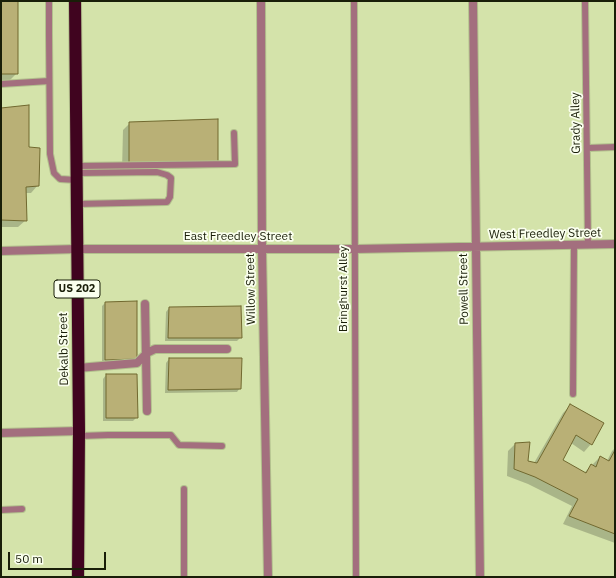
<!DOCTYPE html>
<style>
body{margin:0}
#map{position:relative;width:616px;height:578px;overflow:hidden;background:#d4e3aa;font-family:"IBM Plex Sans",sans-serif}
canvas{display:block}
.frame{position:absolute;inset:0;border:2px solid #191e08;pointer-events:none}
.scale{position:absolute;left:8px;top:552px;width:98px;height:18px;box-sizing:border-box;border:2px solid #191e08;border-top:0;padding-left:5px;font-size:12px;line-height:14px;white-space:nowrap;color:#191e08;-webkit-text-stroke:3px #faffee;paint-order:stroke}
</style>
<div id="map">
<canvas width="616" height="578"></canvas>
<div class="frame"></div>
<div class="scale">50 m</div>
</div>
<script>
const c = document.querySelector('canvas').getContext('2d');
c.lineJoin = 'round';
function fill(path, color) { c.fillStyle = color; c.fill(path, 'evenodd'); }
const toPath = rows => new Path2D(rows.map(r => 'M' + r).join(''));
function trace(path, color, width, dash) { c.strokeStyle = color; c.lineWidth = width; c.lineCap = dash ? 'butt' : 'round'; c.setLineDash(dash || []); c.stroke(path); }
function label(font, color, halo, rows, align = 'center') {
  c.font = font + ' "IBM Plex Sans",sans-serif'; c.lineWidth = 3.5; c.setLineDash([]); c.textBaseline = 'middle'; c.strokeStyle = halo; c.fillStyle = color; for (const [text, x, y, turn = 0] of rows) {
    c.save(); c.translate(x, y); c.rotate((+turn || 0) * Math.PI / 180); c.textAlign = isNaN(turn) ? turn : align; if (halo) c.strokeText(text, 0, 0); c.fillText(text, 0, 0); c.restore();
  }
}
const shadow = toPath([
 [1,1,17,1,17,73,10,80,1,81],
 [1,109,28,148,38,185,31,193,25,193,26,220,18,227,1,227],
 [130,123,217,161,210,168,122,170,123,130],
 [105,303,136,359,133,362,102,363,102,306],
 [169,308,241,337,237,341,165,341,166,312],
 [169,359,240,388,237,392,165,393,166,363],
 [106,375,137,417,133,421,103,421,103,379],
 [570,406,591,444,584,452,571,443,561,461,584,473,591,466,592,466,593,464,600,457,607,461,612,451,615,448,615,543,563,524,572,506,528,484,507,476,508,451,515,444,527,461,534,463,563,413]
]);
const building = toPath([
 [1,1,18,1,18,74,1,74,1,1],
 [29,105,29,147,40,148,39,186,26,187,27,221,1,220,1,108,29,105],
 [218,119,218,162,129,163,129,122,218,119],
 [137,301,137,359,105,360,105,302,137,301],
 [241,306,242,338,168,338,169,307,241,306],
 [169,358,242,358,241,389,168,390,169,358],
 [106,374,137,374,138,418,106,418,106,374],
 [570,404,604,423,592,445,576,435,563,460,586,473,591,464,596,467,600,456,609,461,615,450,615,534,569,516,578,499,535,477,514,469,515,443,530,442,528,461,537,463,570,404]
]);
const lane = toPath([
 [49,1,49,34,50,154,54,173,60,179,76,180],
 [354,1,356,577],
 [585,1,588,245],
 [1,84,49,81],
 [588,148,615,147],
 [76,166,235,164,234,133],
 [76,173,157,172,167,175,171,178,170,197,167,202,77,204],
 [573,394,574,245],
 [79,436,108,435,171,435,179,445,222,446],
 [1,510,22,509],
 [184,577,184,489]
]);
const street = toPath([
 [261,1,262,249,268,577],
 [473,1,480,577],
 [1,251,77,249,355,249,615,244],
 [145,304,147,411],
 [78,368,137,363,147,353,155,349,227,349],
 [1,433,79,431]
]);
const highway = toPath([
 [75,1,79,431,78,577]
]);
const shields = [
 [77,289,46]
];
const shieldNames = [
 ["US 202",77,289]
];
const streetNames = [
 ["Grady Alley",576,123,-91],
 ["West Freedley Street",545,234,-1],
 ["East Freedley Street",238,237],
 ["Willow Street",251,289,-91],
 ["Bringhurst Alley",344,289,-90],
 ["Powell Street",464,289,-91],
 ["Dekalb Street",64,349,-91]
];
fill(shadow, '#0003');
fill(building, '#b9b076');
trace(building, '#70682f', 1);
trace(lane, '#b2c08d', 8);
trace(street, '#b2c08d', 10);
trace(highway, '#b2c08d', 14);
trace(lane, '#a36f7e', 6);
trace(street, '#a36f7e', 8);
trace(highway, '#40041f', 12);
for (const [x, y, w] of shields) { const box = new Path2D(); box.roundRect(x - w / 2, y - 9, w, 18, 3); c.fillStyle = '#faffee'; c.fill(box); trace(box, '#191e08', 1); }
label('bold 11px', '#191e08', null, shieldNames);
label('12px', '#191e08', '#faffee', streetNames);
</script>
